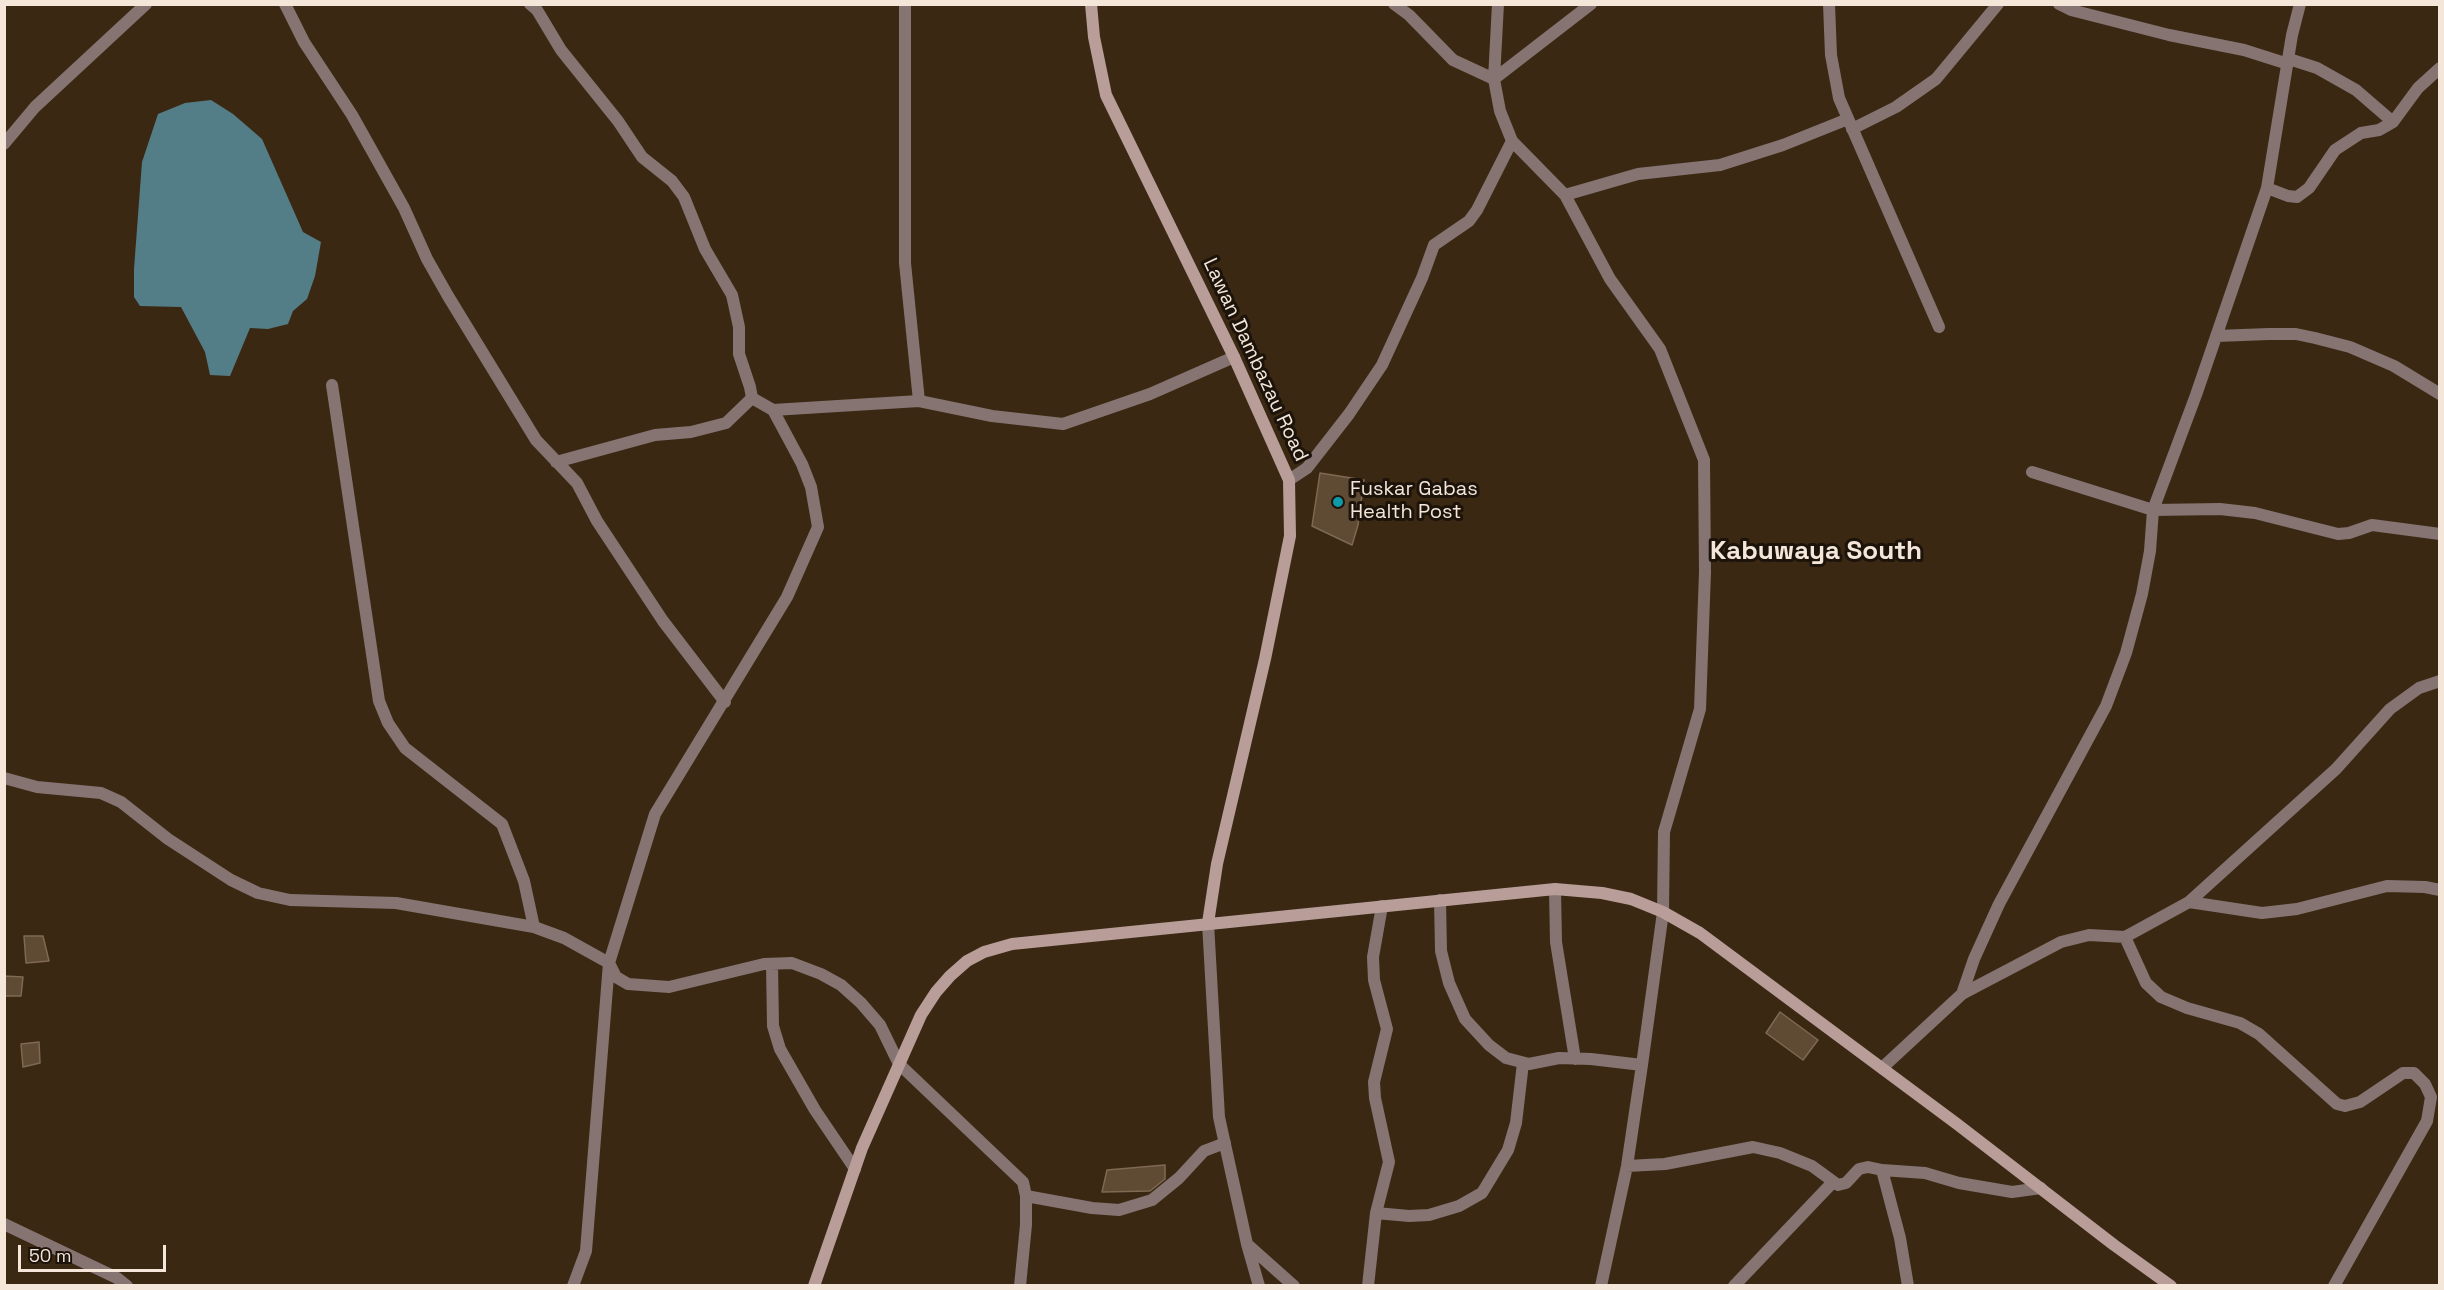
<!DOCTYPE html>
<style>
body{margin:0}
#map{position:relative;width:2444px;height:1290px;overflow:hidden;background:#3b2813;font-family:"Space Grotesk",sans-serif}
canvas{display:block}
.frame{position:absolute;inset:0;border:6px solid #f4e7da;pointer-events:none}
.scale{position:absolute;left:18px;top:1245px;width:148px;height:27px;box-sizing:border-box;border:3px solid #f4e7da;border-top:0;padding-left:8px;font-size:18px;line-height:21px;white-space:nowrap;color:#f4e7da;-webkit-text-stroke:4px #1c130a;paint-order:stroke}
</style>
<div id="map">
<canvas width="2444" height="1290"></canvas>
<div class="frame"></div>
<div class="scale">50 m</div>
</div>
<script>
const c = document.querySelector('canvas').getContext('2d');
c.lineJoin = 'round';
function fill(path, color) { c.fillStyle = color; c.fill(path, 'evenodd'); }
const toPath = rows => new Path2D(rows.map(r => 'M' + r).join(''));
function trace(path, color, width, dash) { c.strokeStyle = color; c.lineWidth = width; c.lineCap = dash ? 'butt' : 'round'; c.setLineDash(dash || []); c.stroke(path); }
function label(font, color, halo, rows, align = 'center') {
  c.font = font + ' "Space Grotesk",sans-serif'; c.lineWidth = 6; c.setLineDash([]); c.textBaseline = 'middle'; c.strokeStyle = halo; c.fillStyle = color; for (const [text, x, y, turn = 0] of rows) {
    c.save(); c.translate(x, y); c.rotate((+turn || 0) * Math.PI / 180); c.textAlign = isNaN(turn) ? turn : align; if (halo) c.strokeText(text, 0, 0); c.fillText(text, 0, 0); c.restore();
  }
}
const water = toPath([
 [211,100,233,114,262,139,303,232,321,242,315,276,307,299,293,311,288,324,268,329,250,328,230,376,210,375,205,352,181,307,140,306,134,297,134,269,142,162,158,114,185,103]
]);
const building = toPath([
 [1320,473,1364,480,1358,525,1352,545,1312,526,1320,473],
 [24,936,43,936,49,961,26,963,24,936],
 [4,976,23,977,21,996,4,996,4,976],
 [1780,1012,1818,1040,1803,1060,1766,1033,1780,1012],
 [39,1042,40,1063,23,1067,21,1044,39,1042],
 [1165,1165,1165,1179,1150,1191,1102,1192,1107,1170,1165,1165]
]);
const minor = toPath([
 [285,4,304,42,352,115,404,208,427,259,448,296,536,440,577,483,597,521,663,621,725,702],
 [530,4,537,10,561,50,618,121,642,157,672,181,684,197,705,249,732,295,739,327,739,354,750,387,752,398],
 [905,4,905,263,919,401],
 [1394,4,1409,15,1453,60,1494,79],
 [1498,4,1494,79,1500,111,1512,141,1565,195,1610,279,1660,349,1704,460,1705,572,1700,709,1664,832,1663,912,1642,1065,1627,1166,1601,1286],
 [1829,4,1831,55,1839,98,1939,327],
 [2059,4,2071,10,2169,35,2244,50,2288,64],
 [2289,59,2317,68,2356,90,2393,122],
 [1494,79,1591,4],
 [1852,129,1896,107,1936,79,1998,4],
 [4,144,35,107,146,4],
 [2267,188,2288,196,2297,197,2309,188,2335,150,2361,133,2379,130,2393,122,2418,88,2440,68],
 [1565,195,1638,174,1720,165,1783,145,1848,119],
 [2216,336,2269,334,2296,334,2315,338,2350,347,2394,366,2440,394],
 [332,385,379,701,388,723,405,748,502,824,524,881,534,927],
 [556,462,655,435,691,432,726,423,752,398,773,410,919,401,992,416,1063,424,1150,394,1234,357],
 [2032,472,2153,510,2220,509,2255,513,2338,534,2349,533,2372,525,2440,534],
 [1289,480,1307,468,1349,414,1382,365,1422,278,1434,245,1469,221,1477,210,1512,141],
 [4,778,37,787,101,793,121,802,168,839,231,880,258,893,290,900,396,903,534,927,564,938,609,963,616,977,628,984,669,987,764,964,792,963,821,974,841,985,861,1003,880,1025,899,1064,1023,1182,1026,1196,1026,1225,1020,1286],
 [1555,889,1556,942,1575,1059],
 [1440,900,1441,951,1449,983,1465,1019,1489,1045,1506,1058,1529,1064,1559,1058,1591,1059,1642,1065],
 [2189,902,2262,913,2297,909,2387,886,2425,887,2440,890],
 [1208,923,1219,1117,1247,1244,1259,1286],
 [2125,937,2146,983,2161,997,2187,1008,2240,1023,2259,1034,2337,1104,2345,1106,2360,1102,2403,1073,2414,1073,2425,1084,2431,1097,2427,1121,2334,1286],
 [772,964,773,1026,780,1049,815,1110,855,1169],
 [1962,994,2061,942,2089,935,2125,937,2189,902,2336,769,2390,709,2419,688,2440,681],
 [1882,1068,1962,994,1974,959,1999,904,2106,706,2126,653,2142,594,2150,551,2153,510,2196,395,2267,188,2292,35,2300,4],
 [1627,1166,1665,1164,1753,1147,1780,1153,1812,1166,1838,1185,1846,1183,1859,1169,1868,1167,1882,1170,1925,1173,1959,1183,2012,1192,2041,1188],
 [1882,1170,1900,1238,1908,1286],
 [1026,1196,1092,1208,1119,1210,1152,1200,1179,1178,1204,1151,1225,1143],
 [1376,1213,1409,1216,1429,1215,1459,1206,1482,1193,1508,1150,1516,1123,1523,1063],
 [4,1224,117,1278,127,1286],
 [1248,1245,1294,1286],
 [573,1286,586,1251,609,963,655,814,787,597,818,527,811,487,802,464,773,410],
 [1368,1286,1376,1213,1389,1162,1375,1098,1374,1082,1387,1029,1374,980,1373,957,1382,906],
 [1734,1286,1833,1182]
]);
const secondary = toPath([
 [1091,4,1094,37,1106,95,1234,357,1289,480,1290,536,1265,659,1217,864,1208,923],
 [814,1286,862,1148,921,1015,936,992,950,976,967,961,984,952,1012,944,1555,889,1602,893,1631,899,1663,912,1700,933,1957,1124,2114,1245,2171,1286]
]);
const markers = [
 [1338,502,6,"#0f9aa8"]
];
const streetNames = [
 ["Lawan Dambazau Road",1255,360,65]
];
const poiNames = [
 ["Fuskar Gabas",1350,490],
 ["Health Post",1350,513]
];
const districtNames = [
 ["Kabuwaya South",1816,552]
];
fill(water, '#547e87');
fill(building, '#5f4a34');
trace(building, '#7f6952', 1.5);
trace(minor, '#857472', 12);
trace(secondary, '#b89d99', 12);
for (const [x, y, r, color] of markers) { const dot = new Path2D(); dot.arc(x, y, r, 0, 2 * Math.PI); c.fillStyle = color; c.fill(dot); trace(dot, '#1c130a', 2); }
label('20px', '#f4e7da', '#1c130a', streetNames);
label('20px', '#f4e7da', '#1c130a', poiNames, 'left');
label('bold 26px', '#f4e7da', '#1c130a', districtNames);
</script>
